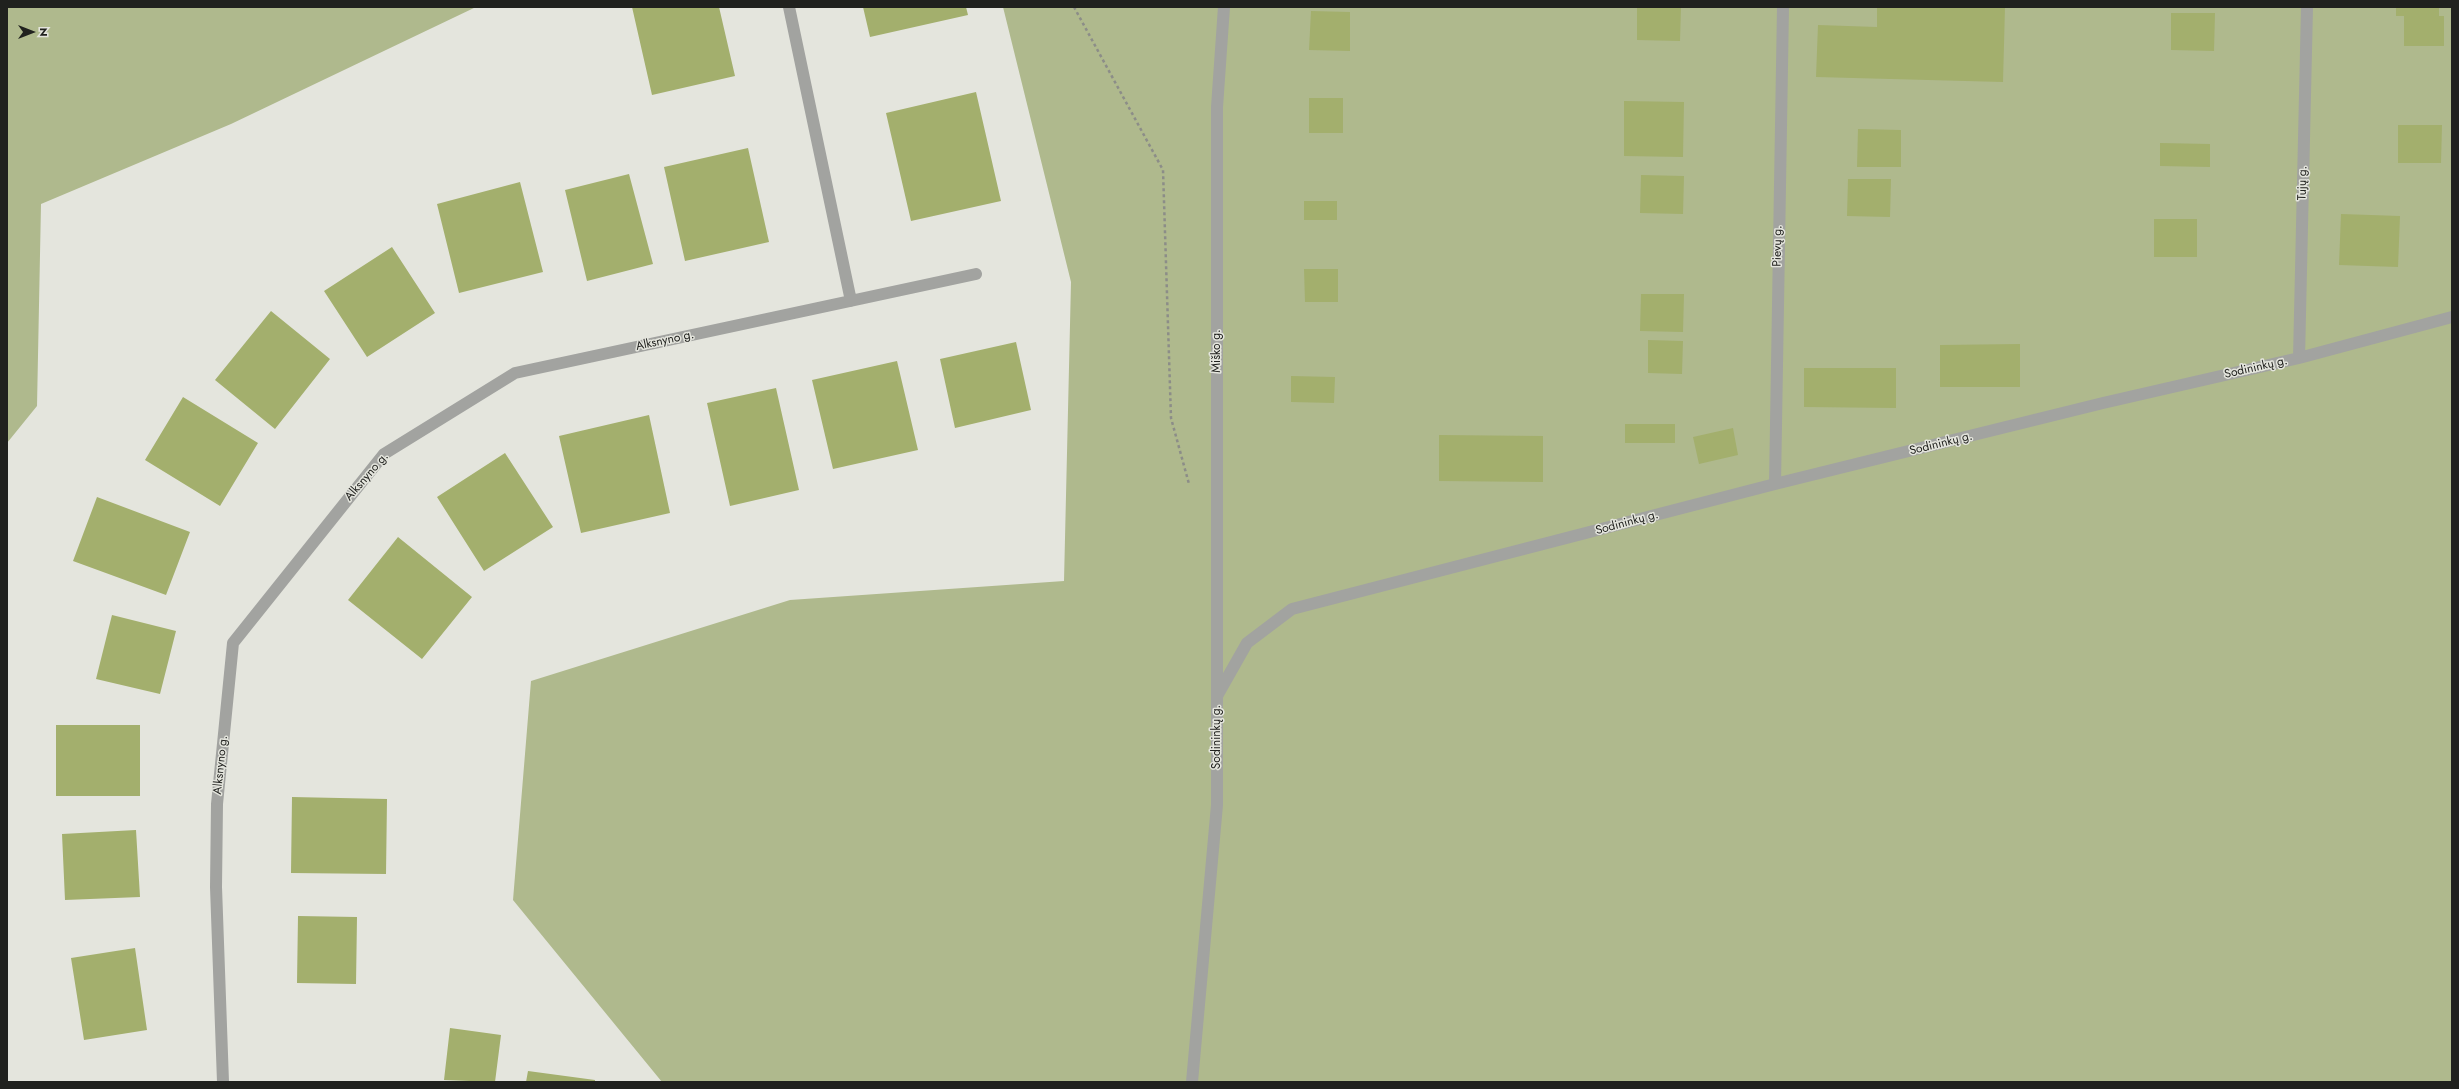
<!DOCTYPE html>
<meta charset="utf-8">
<style>
body{margin:0}
#map{position:relative;width:2459px;height:1089px;overflow:hidden;background:#e4e5dd;font-family:Jost,sans-serif}
canvas{display:block}
.frame{position:absolute;inset:0;border:8px solid #20211e;pointer-events:none}
.north{position:absolute;left:12px;top:12px;width:40px;height:40px;-webkit-text-stroke:3px #e4e5dd;paint-order:stroke;rotate:90deg;font-size:11px;font-weight:700;line-height:16px;text-align:center;color:#20211e}
.north::after{content:'';display:block;margin:auto;width:14px;height:18px;background:#20211e;clip-path:polygon(50% 0,100% 100%,50% 72%,0 100%)}
</style>
<div id="map">
<canvas width="2459" height="1089"></canvas>
<div class="frame"></div>
<div class="north">N</div>
</div>
<script>
const c = document.querySelector('canvas').getContext('2d');
c.lineJoin = 'round';
function fill(path, color) { c.fillStyle = color; c.fill(path, 'evenodd'); }
const toPath = rows => new Path2D(rows.map(r => 'M' + r).join(''));
function trace(path, color, width, dash) { c.strokeStyle = color; c.lineWidth = width; c.lineCap = dash ? 'butt' : 'round'; c.setLineDash(dash || []); c.stroke(path); }
function label(font, color, halo, rows, align = 'center') {
  c.font = font + ' Jost,sans-serif'; c.lineWidth = 3; c.setLineDash([]); c.textBaseline = 'middle'; c.strokeStyle = halo; c.fillStyle = color; for (const [text, x, y, turn = 0] of rows) {
    c.save(); c.translate(x, y); c.rotate((+turn || 0) * Math.PI / 180); c.textAlign = isNaN(turn) ? turn : align; if (halo) c.strokeText(text, 0, 0); c.fillText(text, 0, 0); c.restore();
  }
}
const green = toPath([
 [7,7,476,7,231,124,41,204,37,406,7,443],
 [1003,7,2452,7,2452,1082,662,1082,513,900,531,681,790,600,1064,581,1071,282]
]);
const building = toPath([
 [632,7,719,7,735,76,652,95],
 [863,7,966,7,968,15,870,37],
 [1637,7,1681,7,1680,41,1637,40],
 [1877,7,2005,7,2003,82,1816,77,1818,25,1877,27],
 [2396,7,2439,7,2439,16,2444,16,2444,46,2404,46,2404,16,2396,16],
 [1311,11,1350,12,1350,51,1309,50],
 [2171,13,2215,13,2214,51,2171,50],
 [976,92,1001,201,911,221,886,113],
 [1309,98,1343,98,1343,133,1309,133],
 [1624,101,1684,102,1683,157,1624,156],
 [2398,125,2442,125,2441,163,2398,163],
 [1858,129,1901,130,1901,167,1857,167],
 [2160,143,2210,144,2210,167,2160,166],
 [748,148,769,242,685,261,664,167],
 [629,174,653,264,587,281,565,190],
 [1641,175,1684,176,1683,214,1640,213],
 [1848,179,1891,179,1890,217,1847,216],
 [520,182,543,272,459,293,437,204],
 [1304,201,1337,201,1337,220,1304,220],
 [2341,214,2400,216,2398,267,2339,265],
 [2154,219,2197,219,2197,257,2154,257],
 [392,247,435,313,367,357,324,291],
 [1304,269,1338,269,1338,302,1305,302],
 [1641,294,1684,294,1683,332,1640,331],
 [271,311,330,359,275,429,215,380],
 [1648,340,1683,341,1682,374,1648,373],
 [1016,342,1031,410,955,428,940,359],
 [2020,344,2020,387,1940,387,1940,345],
 [897,361,918,450,833,469,812,380],
 [1804,368,1896,368,1896,408,1804,407],
 [1291,376,1335,377,1334,403,1291,402],
 [776,388,799,490,730,506,707,403],
 [183,397,258,443,220,506,145,460],
 [649,415,670,513,581,533,559,436],
 [1625,424,1675,424,1675,443,1625,443],
 [1733,428,1738,455,1699,464,1693,437],
 [1439,435,1543,436,1543,482,1439,481],
 [505,453,553,527,484,571,437,497],
 [97,497,190,532,166,595,73,561],
 [398,537,472,597,422,659,348,600],
 [112,615,176,631,160,694,96,679],
 [56,725,140,725,140,796,56,796],
 [292,797,387,799,386,874,291,873],
 [136,830,140,897,65,900,62,834],
 [298,916,357,917,356,984,297,983],
 [135,948,147,1030,84,1040,71,958],
 [450,1028,501,1035,495,1082,444,1080],
 [528,1071,595,1080,595,1082,526,1082]
]);
const path = toPath([
 [1074,7,1163,170,1171,418,1189,484]
]);
const street = toPath([
 [789,7,851,301],
 [2299,358,2307,7],
 [1775,484,1783,7],
 [1217,696,1247,643,1292,609,1775,484,2103,403,2299,358,2452,317],
 [223,1082,216,887,217,804,233,643,384,454,515,373,976,274],
 [1192,1082,1217,805,1217,107,1224,7]
]);
const streetNames = [
 ["Tujų g.",2303,183,-89],
 ["Pievų g.",1778,246,-89],
 ["Alksnyno g.",665,341,-12],
 ["Miško g.",1217,351,-90],
 ["Sodininkų g.",2256,368,-13],
 ["Sodininkų g.",1941,444,-14],
 ["Alksnyno g.",367,477,-49],
 ["Sodininkų g.",1627,523,-15],
 ["Sodininkų g.",1217,737,-90],
 ["Alksnyno g.",221,765,-84]
];
fill(green, '#afb98d');
fill(building, '#a3af6d');
trace(path, '#8c8d88', 2.5, [3, 3]);
trace(street, '#a2a3a0', 12);
label('12px', '#20211e', '#e4e5dd', streetNames);
</script>
